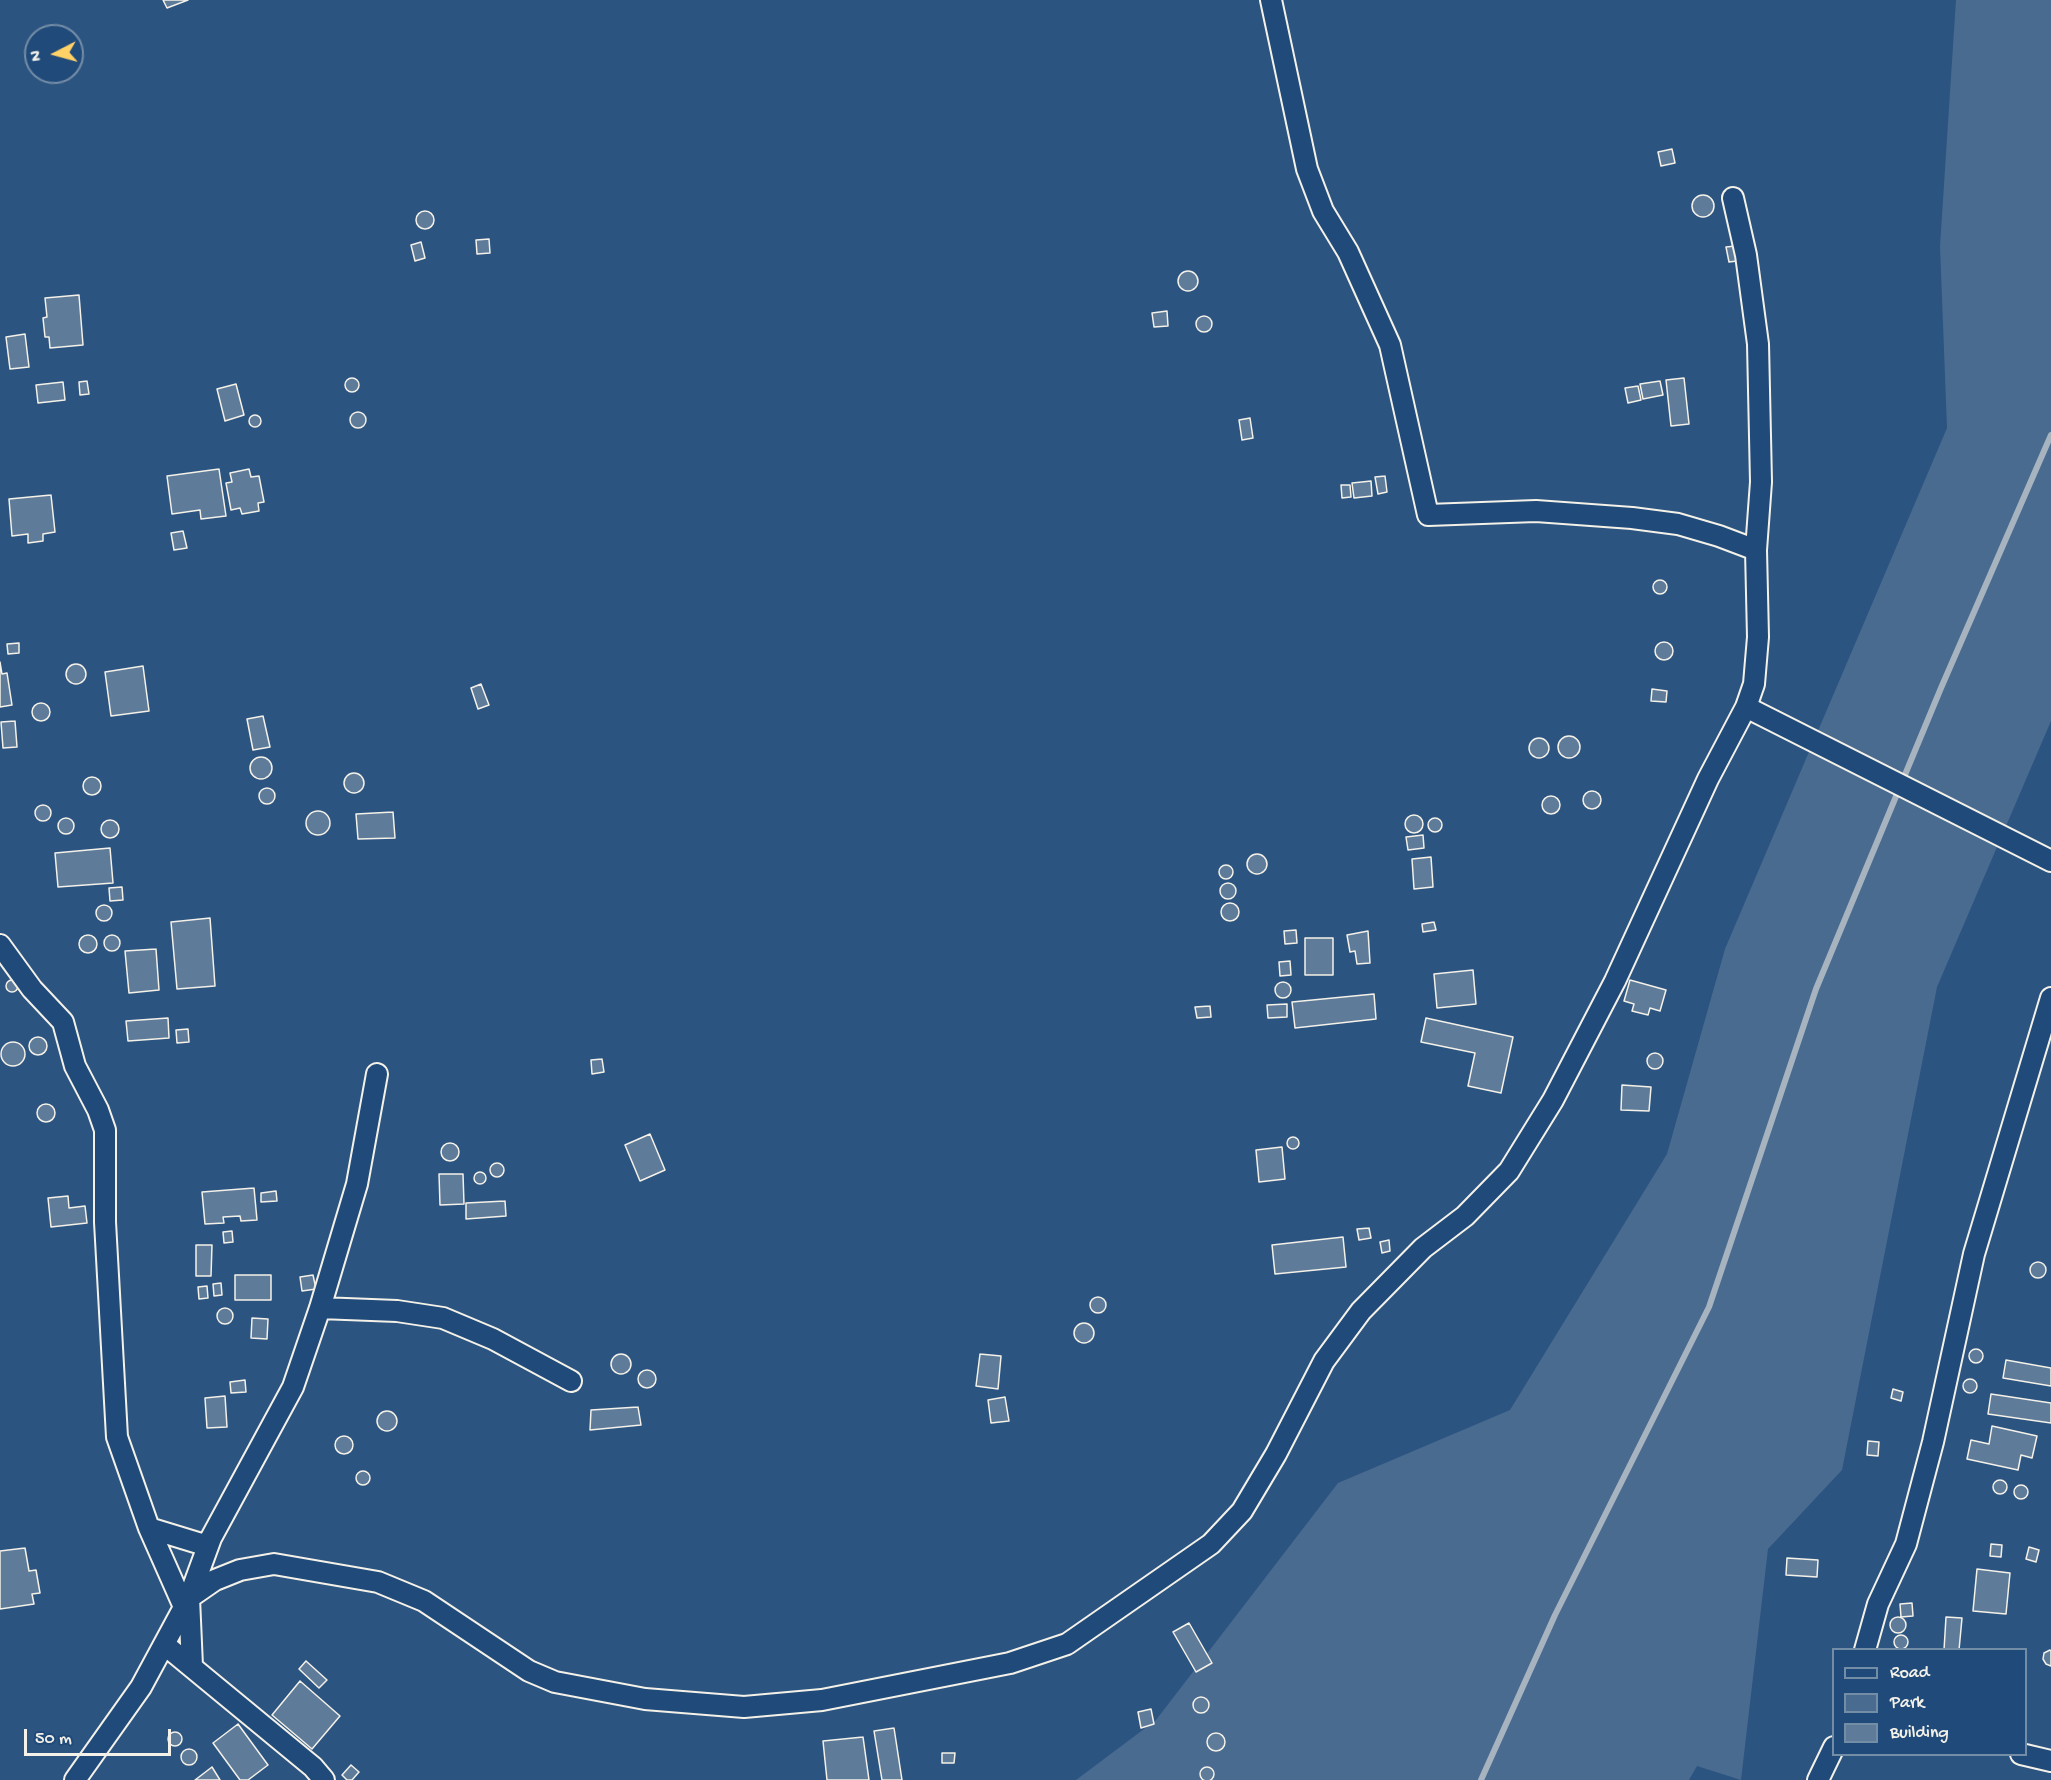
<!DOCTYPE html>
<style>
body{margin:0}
#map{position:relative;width:2051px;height:1780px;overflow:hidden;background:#2c5481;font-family:"Gochi Hand",sans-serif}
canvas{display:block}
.legend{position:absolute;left:1832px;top:1648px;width:195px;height:108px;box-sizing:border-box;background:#1f4a7a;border:2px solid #748da6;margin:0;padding:8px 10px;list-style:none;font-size:18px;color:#f4f1e8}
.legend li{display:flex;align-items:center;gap:12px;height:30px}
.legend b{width:30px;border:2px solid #748da6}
.north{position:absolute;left:24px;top:24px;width:60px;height:60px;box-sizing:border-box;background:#1f4a7a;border:2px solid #748da6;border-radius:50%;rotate:264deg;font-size:16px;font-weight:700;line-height:24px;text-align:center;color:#f4f1e8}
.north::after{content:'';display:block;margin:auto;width:21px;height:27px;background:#ffd166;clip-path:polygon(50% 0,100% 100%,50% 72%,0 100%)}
.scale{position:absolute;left:24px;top:1729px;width:147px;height:27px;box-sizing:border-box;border:3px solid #f4f1e8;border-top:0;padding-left:8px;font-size:18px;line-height:21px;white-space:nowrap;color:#f4f1e8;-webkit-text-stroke:4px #1f4a7a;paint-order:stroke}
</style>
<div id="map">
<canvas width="2051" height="1780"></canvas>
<ul class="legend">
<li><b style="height:8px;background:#1f4a7a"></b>Road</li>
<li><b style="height:16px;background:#496b90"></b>Park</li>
<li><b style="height:16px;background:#5e7b9a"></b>Building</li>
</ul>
<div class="north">N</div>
<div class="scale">50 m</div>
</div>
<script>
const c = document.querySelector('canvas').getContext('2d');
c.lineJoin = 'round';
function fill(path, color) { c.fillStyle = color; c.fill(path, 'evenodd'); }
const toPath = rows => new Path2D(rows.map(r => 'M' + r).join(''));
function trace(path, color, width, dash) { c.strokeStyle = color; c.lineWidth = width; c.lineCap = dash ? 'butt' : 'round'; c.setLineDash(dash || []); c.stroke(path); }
const green = toPath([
 [1956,0,2051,0,2051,721,1937,987,1842,1470,1768,1549,1741,1780,1697,1766,1689,1780,1076,1780,1156,1720,1338,1483,1510,1410,1667,1154,1725,949,1947,428,1940,246]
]);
const stream = toPath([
 [1481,1780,1555,1615,1709,1307,1816,989,1941,688,2051,435]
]);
const building = toPath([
 [163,0,188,0,167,8,163,0],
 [1672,149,1675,163,1661,166,1658,152,1672,149],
 '1692 206a11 11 0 1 1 22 0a11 11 0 1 1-22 0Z',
 '416 220a9 9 0 1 1 18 0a9 9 0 1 1-18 0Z',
 [489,239,490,253,477,254,476,240,489,239],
 [421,242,425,258,415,261,411,245,421,242],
 [1735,246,1737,261,1729,262,1726,247,1735,246],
 '1178 281a10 10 0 1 1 20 0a10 10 0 1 1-20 0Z',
 [79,295,83,345,50,348,49,337,45,337,43,318,47,317,45,298,79,295],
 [1167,311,1168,326,1154,327,1152,313,1167,311],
 '1196 324a8 8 0 1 1 16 0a8 8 0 1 1-16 0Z',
 [25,334,29,367,10,369,6,337,25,334],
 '345 385a7 7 0 1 1 14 0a7 7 0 1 1-14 0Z',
 [1684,378,1689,424,1671,426,1666,380,1684,378],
 [87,381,89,394,80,395,79,382,87,381],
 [1660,381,1663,395,1643,399,1640,384,1660,381],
 [63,382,65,400,38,403,36,385,63,382],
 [236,384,244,415,225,421,217,389,236,384],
 [1638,386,1641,400,1628,403,1625,388,1638,386],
 '350 420a8 8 0 1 1 16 0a8 8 0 1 1-16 0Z',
 '249 421a6 6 0 1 1 12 0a6 6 0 1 1-12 0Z',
 [1250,418,1253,438,1242,440,1239,420,1250,418],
 [219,469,226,516,201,519,200,510,172,514,167,476,219,469],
 [249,469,251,477,259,476,264,502,258,503,259,511,242,514,240,508,231,510,226,483,232,482,230,473,249,469],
 [1385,476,1387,492,1378,494,1375,477,1385,476],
 [1371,481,1372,496,1354,498,1352,483,1371,481],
 [1341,485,1350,485,1351,497,1342,498,1341,485],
 [51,495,55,532,43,534,43,541,28,543,28,534,12,536,9,499,51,495],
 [183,531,187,548,174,550,171,533,183,531],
 '1653 587a7 7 0 1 1 14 0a7 7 0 1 1-14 0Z',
 '1655 651a9 9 0 1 1 18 0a9 9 0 1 1-18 0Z',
 [19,643,19,653,8,654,7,644,19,643],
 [0,662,2,674,7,673,12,705,0,707,0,662],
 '66 674a10 10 0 1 1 20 0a10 10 0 1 1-20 0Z',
 [143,666,149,711,111,716,105,672,143,666],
 [481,684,489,705,478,709,471,688,481,684],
 [1652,689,1667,691,1666,702,1651,701,1652,689],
 '32 712a9 9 0 1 1 18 0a9 9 0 1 1-18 0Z',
 [263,716,270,747,253,750,247,719,263,716],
 [15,721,17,747,3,748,1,722,15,721],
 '1558 747a11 11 0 1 1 22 0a11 11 0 1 1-22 0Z',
 '1529 748a10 10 0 1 1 20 0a10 10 0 1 1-20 0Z',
 '250 768a11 11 0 1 1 22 0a11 11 0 1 1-22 0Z',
 '344 783a10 10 0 1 1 20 0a10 10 0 1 1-20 0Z',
 '83 786a9 9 0 1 1 18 0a9 9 0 1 1-18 0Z',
 '259 796a8 8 0 1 1 16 0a8 8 0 1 1-16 0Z',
 '1583 800a9 9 0 1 1 18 0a9 9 0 1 1-18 0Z',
 '1542 805a9 9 0 1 1 18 0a9 9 0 1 1-18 0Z',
 '35 813a8 8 0 1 1 16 0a8 8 0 1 1-16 0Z',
 '306 823a12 12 0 1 1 24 0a12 12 0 1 1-24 0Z',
 [393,812,395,838,358,839,356,814,393,812],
 '1405 824a9 9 0 1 1 18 0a9 9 0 1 1-18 0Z',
 '1428 825a7 7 0 1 1 14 0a7 7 0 1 1-14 0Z',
 '58 826a8 8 0 1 1 16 0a8 8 0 1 1-16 0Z',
 '101 829a9 9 0 1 1 18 0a9 9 0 1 1-18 0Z',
 [1423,835,1424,848,1408,850,1406,837,1423,835],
 [110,848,113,883,58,887,55,853,110,848],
 '1247 864a10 10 0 1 1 20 0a10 10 0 1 1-20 0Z',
 [1431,857,1433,887,1414,889,1412,859,1431,857],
 '1219 872a7 7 0 1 1 14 0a7 7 0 1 1-14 0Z',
 '1220 891a8 8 0 1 1 16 0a8 8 0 1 1-16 0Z',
 [122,887,123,900,110,901,109,888,122,887],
 '1221 912a9 9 0 1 1 18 0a9 9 0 1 1-18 0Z',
 '96 913a8 8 0 1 1 16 0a8 8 0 1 1-16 0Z',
 [210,918,215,986,177,989,171,922,210,918],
 [1434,922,1436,930,1423,932,1422,924,1434,922],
 [1296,930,1297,943,1285,944,1284,931,1296,930],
 [1368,931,1370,963,1357,964,1355,951,1350,952,1347,935,1368,931],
 '104 943a8 8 0 1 1 16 0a8 8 0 1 1-16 0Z',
 '79 944a9 9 0 1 1 18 0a9 9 0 1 1-18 0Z',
 [1305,938,1333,938,1333,975,1305,975,1305,938],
 [156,949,159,990,129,993,125,951,156,949],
 [1290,961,1291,975,1280,976,1279,962,1290,961],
 [1473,970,1476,1004,1437,1008,1434,974,1473,970],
 '6 986a6 6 0 1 1 12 0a6 6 0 1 1-12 0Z',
 [1630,980,1666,990,1660,1011,1650,1008,1648,1015,1632,1011,1634,1004,1624,1001,1630,980],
 '1275 990a8 8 0 1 1 16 0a8 8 0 1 1-16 0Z',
 [1374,994,1376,1019,1295,1028,1292,1002,1374,994],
 [1287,1004,1287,1017,1268,1018,1267,1005,1287,1004],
 [1210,1006,1211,1017,1197,1018,1195,1007,1210,1006],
 [168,1018,169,1038,128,1041,126,1021,168,1018],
 [1426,1018,1513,1037,1501,1093,1468,1086,1475,1053,1421,1042,1426,1018],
 [188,1029,189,1042,177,1043,176,1030,188,1029],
 '29 1046a9 9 0 1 1 18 0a9 9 0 1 1-18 0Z',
 '1 1054a12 12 0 1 1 24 0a12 12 0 1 1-24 0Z',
 '1647 1061a8 8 0 1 1 16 0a8 8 0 1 1-16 0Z',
 [602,1059,604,1072,592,1074,591,1060,602,1059],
 [1622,1085,1651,1087,1649,1111,1621,1110,1622,1085],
 '37 1113a9 9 0 1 1 18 0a9 9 0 1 1-18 0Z',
 [650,1134,665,1170,640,1181,625,1145,650,1134],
 '1287 1143a6 6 0 1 1 12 0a6 6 0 1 1-12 0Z',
 '441 1152a9 9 0 1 1 18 0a9 9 0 1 1-18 0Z',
 [1282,1147,1285,1179,1259,1182,1256,1150,1282,1147],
 '490 1170a7 7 0 1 1 14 0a7 7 0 1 1-14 0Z',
 '474 1178a6 6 0 1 1 12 0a6 6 0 1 1-12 0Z',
 [439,1174,463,1174,464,1204,440,1205,439,1174],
 [254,1188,257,1220,241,1221,240,1216,223,1217,224,1223,205,1224,202,1192,254,1188],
 [276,1191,277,1201,261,1202,261,1193,276,1191],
 [68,1196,69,1208,85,1206,87,1223,51,1227,48,1198,68,1196],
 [505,1201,506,1216,466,1219,466,1203,505,1201],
 [1369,1228,1371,1238,1359,1240,1357,1229,1369,1228],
 [232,1231,233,1242,224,1243,223,1232,232,1231],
 [1343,1237,1346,1267,1275,1274,1272,1245,1343,1237],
 [1389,1240,1390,1251,1382,1253,1380,1242,1389,1240],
 [196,1245,212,1245,211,1276,196,1276,196,1245],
 '2030 1270a8 8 0 1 1 16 0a8 8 0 1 1-16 0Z',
 [235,1275,271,1275,271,1300,235,1300,235,1275],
 [313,1275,316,1289,302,1291,300,1277,313,1275],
 [221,1283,222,1295,214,1296,213,1284,221,1283],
 [207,1286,208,1298,199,1299,198,1287,207,1286],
 '1090 1305a8 8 0 1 1 16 0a8 8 0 1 1-16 0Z',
 '217 1316a8 8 0 1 1 16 0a8 8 0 1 1-16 0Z',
 [252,1318,268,1319,267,1339,251,1338,252,1318],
 '1074 1333a10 10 0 1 1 20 0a10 10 0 1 1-20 0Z',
 '1969 1356a7 7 0 1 1 14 0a7 7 0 1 1-14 0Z',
 '611 1364a10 10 0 1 1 20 0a10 10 0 1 1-20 0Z',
 [980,1354,1001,1356,998,1389,976,1386,980,1354],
 [2006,1360,2051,1368,2051,1386,2003,1378,2006,1360],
 '638 1379a9 9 0 1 1 18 0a9 9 0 1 1-18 0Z',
 '1963 1386a7 7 0 1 1 14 0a7 7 0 1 1-14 0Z',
 [245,1380,246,1392,231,1393,230,1382,245,1380],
 [1893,1389,1903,1392,1901,1401,1891,1398,1893,1389],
 [1991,1394,2051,1403,2051,1423,1988,1414,1991,1394],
 [225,1396,227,1427,207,1428,205,1398,225,1396],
 [1005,1397,1009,1421,991,1423,988,1400,1005,1397],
 [638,1407,641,1425,590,1430,591,1410,638,1407],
 '377 1421a10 10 0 1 1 20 0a10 10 0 1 1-20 0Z',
 [1992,1426,2037,1436,2032,1458,2021,1455,2018,1470,1967,1459,1971,1440,1989,1444,1992,1426],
 '335 1445a9 9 0 1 1 18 0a9 9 0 1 1-18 0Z',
 [1868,1441,1879,1442,1878,1456,1867,1455,1868,1441],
 '356 1478a7 7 0 1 1 14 0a7 7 0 1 1-14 0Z',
 '1993 1487a7 7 0 1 1 14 0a7 7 0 1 1-14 0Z',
 '2014 1492a7 7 0 1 1 14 0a7 7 0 1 1-14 0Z',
 [1991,1544,2002,1545,2001,1557,1990,1556,1991,1544],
 [2029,1547,2039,1550,2036,1562,2026,1559,2029,1547],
 [25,1548,29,1571,36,1570,40,1593,32,1594,34,1604,0,1609,0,1551,25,1548],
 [1787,1558,1818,1560,1817,1577,1786,1575,1787,1558],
 [1977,1569,2010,1573,2006,1614,1973,1611,1977,1569],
 [1912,1603,1913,1616,1901,1617,1900,1604,1912,1603],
 [1946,1617,1962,1618,1959,1650,1944,1650,1946,1617],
 '1890 1625a8 8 0 1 1 16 0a8 8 0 1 1-16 0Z',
 [1189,1623,1212,1663,1196,1672,1173,1632,1189,1623],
 '1894 1642a7 7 0 1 1 14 0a7 7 0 1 1-14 0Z',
 [2050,1650,2051,1651,2051,1666,2046,1664,2043,1659,2044,1653,2050,1650],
 [306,1661,327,1680,319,1688,299,1669,306,1661],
 [300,1681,340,1716,312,1749,272,1715,300,1681],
 '1193 1705a8 8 0 1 1 16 0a8 8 0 1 1-16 0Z',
 [1151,1709,1154,1724,1141,1728,1138,1712,1151,1709],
 [238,1724,268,1765,248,1780,240,1780,213,1743,238,1724],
 [894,1728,902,1780,882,1780,874,1731,894,1728],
 '168 1739a7 7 0 1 1 14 0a7 7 0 1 1-14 0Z',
 '1207 1742a9 9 0 1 1 18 0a9 9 0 1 1-18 0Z',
 [863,1737,869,1780,827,1780,823,1741,863,1737],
 '181 1757a8 8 0 1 1 16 0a8 8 0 1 1-16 0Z',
 [942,1753,955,1753,954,1763,942,1763,942,1753],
 [351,1765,359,1772,352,1780,347,1780,342,1775,351,1765],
 '1200 1774a7 7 0 1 1 14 0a7 7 0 1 1-14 0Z',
 [212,1767,220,1780,195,1780,212,1767]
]);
const minor = toPath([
 [1271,0,1307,169,1323,211,1348,252,1390,345,1428,515,1536,511,1632,518,1678,524,1719,536,1756,550],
 [1746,707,2051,861],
 [0,945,32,989,63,1022,75,1066,98,1110,105,1130,105,1222,117,1437,149,1528,184,1607],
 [320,1308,397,1311,443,1318,493,1339,571,1381],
 [149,1528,208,1546],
 [165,1645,313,1767,324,1780],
 [1865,1650,1878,1604,1906,1544,1933,1442,1974,1254,2051,998],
 [192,1666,189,1598,211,1538,293,1387,320,1308,357,1184,377,1074],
 [2021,1754,2051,1761],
 [75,1780,141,1687,189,1598,215,1580,240,1570,274,1564,378,1582,424,1601,529,1671,555,1682,645,1699,744,1707,822,1700,1010,1663,1067,1644,1211,1544,1242,1511,1276,1454,1324,1361,1361,1311,1423,1248,1465,1216,1509,1171,1553,1100,1615,981,1708,779,1746,707,1754,684,1758,637,1756,550,1761,482,1758,344,1746,255,1733,198],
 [1818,1780,1834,1747]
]);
fill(green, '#496b90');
trace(stream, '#a7b4c0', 6);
fill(building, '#5e7b9a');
trace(building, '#f4f1e8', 1.5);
trace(minor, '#f4f1e8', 24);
trace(minor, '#1f4a7a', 20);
</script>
